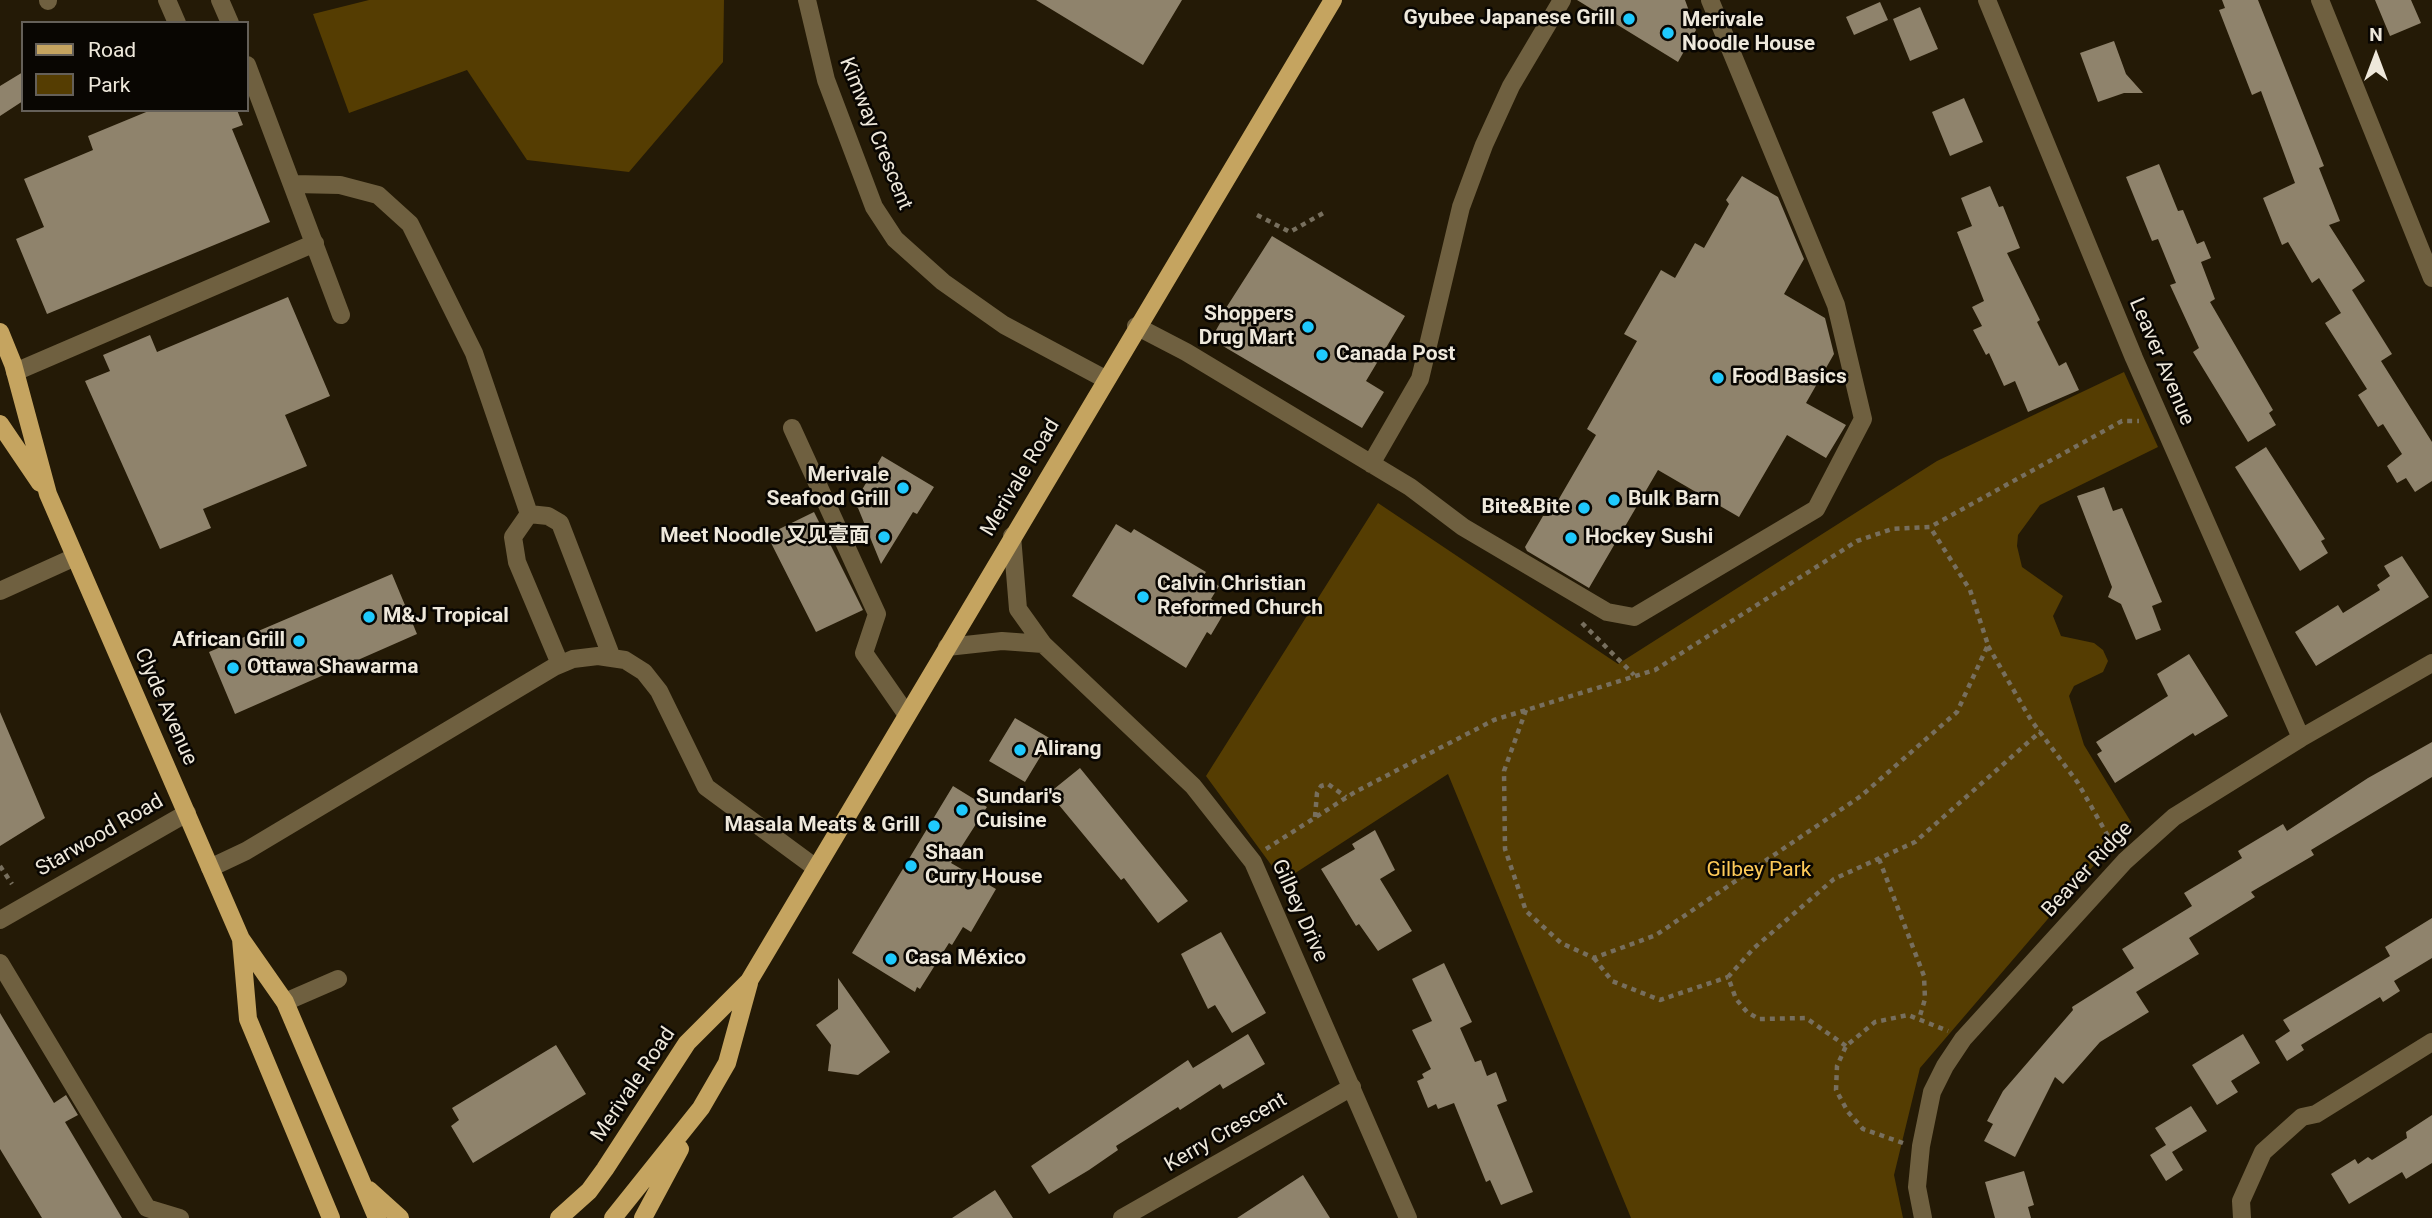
<!DOCTYPE html>
<meta charset="utf-8">
<style>
body{margin:0}
#map{position:relative;width:2432px;height:1218px;overflow:hidden;background:#241a06;font-family:Roboto,sans-serif}
canvas{display:block}
.legend{position:absolute;left:21px;top:21px;width:228px;height:91px;box-sizing:border-box;background:#090602;border:2px solid #656059;margin:0;padding:9px 12px;list-style:none;font-size:21px;color:#eee8db}
.legend li{display:flex;align-items:center;gap:14px;height:35px}
.legend b{width:35px;border:2px solid #656059}
.north{position:absolute;left:2341px;top:21px;width:70px;height:70px;-webkit-text-stroke:5px #090602;paint-order:stroke;rotate:0deg;font-size:19px;font-weight:700;line-height:28px;text-align:center;color:#eee8db}
.north::after{content:'';display:block;margin:auto;width:24px;height:32px;background:#eee8db;clip-path:polygon(50% 0,100% 100%,50% 72%,0 100%)}
</style>
<div id="map">
<canvas width="2432" height="1218"></canvas>
<ul class="legend">
<li><b style="height:9px;background:#c5a460"></b>Road</li>
<li><b style="height:19px;background:#553d02"></b>Park</li>
</ul>
<div class="north">N</div>
</div>
<script>
const c = document.querySelector('canvas').getContext('2d');
c.lineJoin = 'round';
function fill(path, color) { c.fillStyle = color; c.fill(path, 'evenodd'); }
const toPath = rows => new Path2D(rows.map(r => 'M' + r).join(''));
function trace(path, color, width, dash) { c.strokeStyle = color; c.lineWidth = width; c.lineCap = dash ? 'butt' : 'round'; c.setLineDash(dash || []); c.stroke(path); }
function label(font, color, halo, rows, align = 'center') {
  c.font = font + ' Roboto,"Noto Sans SC",sans-serif'; c.lineWidth = 5; c.setLineDash([]); c.textBaseline = 'middle'; c.strokeStyle = halo; c.fillStyle = color; for (const [text, x, y, turn = 0] of rows) {
    c.save(); c.translate(x, y); c.rotate((+turn || 0) * Math.PI / 180); c.textAlign = isNaN(turn) ? turn : align; if (halo) c.strokeText(text, 0, 0); c.fillText(text, 0, 0); c.restore();
  }
}
const green = toPath([
 [369,0,724,0,723,62,629,172,527,160,467,70,349,113,313,14],
 [2124,372,2158,447,2040,505,2018,535,2017,546,2022,567,2063,596,2053,616,2061,636,2094,643,2103,650,2108,661,2103,672,2074,686,2069,696,2084,745,2131,822,1920,1068,1894,1175,1903,1218,1631,1218,1448,774,1283,881,1206,776,1378,503,1618,664,1937,461]
]);
const building = toPath([
 [1036,0,1182,0,1143,65],
 [1577,0,1685,0,1696,30,1678,62],
 [2222,0,2258,0,2324,166,2319,168,2340,221,2329,225,2365,281,2352,290,2392,354,2381,361,2432,442,2432,481,2415,492,2406,478,2397,483,2387,466,2402,454,2383,424,2378,427,2358,395,2367,389,2325,323,2341,313,2319,278,2312,283,2288,242,2282,245,2263,198,2295,183,2261,91,2252,95,2219,10,2225,8],
 [2375,0,2411,0,2421,23,2390,36],
 [1880,2,1888,20,1854,35,1846,17],
 [1920,7,1938,49,1910,61,1893,19],
 [2114,41,2126,74,2143,93,2124,93,2098,102,2080,53],
 [23,72,23,101,0,116,0,86],
 [1964,98,1983,142,1950,156,1932,112],
 [151,110,237,110,243,125,232,129,270,222,47,314,16,239,44,227,24,179,93,150,88,136],
 [2159,164,2178,211,2183,210,2197,244,2204,241,2211,258,2201,262,2215,299,2210,302,2273,410,2269,413,2276,425,2248,442,2193,352,2199,348,2170,285,2176,283,2158,239,2152,241,2126,177],
 [1742,176,1778,197,1804,259,1784,294,1825,318,1834,354,1806,403,1846,425,1826,458,1787,435,1739,517,1658,470,1589,588,1527,551,1525,547,1543,516,1549,516,1596,435,1587,429,1637,341,1624,334,1661,270,1675,278,1695,243,1704,248,1729,204,1726,200],
 [1990,186,1999,207,2003,206,2020,248,2007,253,2040,320,2037,322,2059,366,2066,362,2079,390,2028,412,2015,381,2004,386,1989,353,1986,355,1973,330,1982,326,1972,307,1984,301,1957,232,1972,226,1961,198],
 [1272,236,1405,316,1366,381,1384,392,1362,428,1211,339,1228,309,1226,308],
 [288,297,330,396,285,415,307,466,203,509,211,528,160,549,85,381,110,371,103,355,150,335,157,352],
 [2266,447,2325,539,2321,541,2328,553,2300,571,2235,467],
 [882,456,934,487,917,514,913,512,881,564,858,508,853,505],
 [2104,487,2113,511,2122,508,2162,602,2152,606,2161,630,2136,640,2121,604,2108,597,2112,587,2077,496],
 [814,512,863,610,816,632,767,535],
 [1116,524,1131,533,1134,529,1206,572,1203,576,1219,586,1211,599,1227,608,1211,635,1207,632,1186,668,1072,596],
 [2402,556,2429,597,2316,666,2295,632,2338,605,2343,613,2380,590,2377,585,2390,576,2384,566],
 [392,574,417,634,235,714,209,652],
 [2189,654,2228,716,2195,736,2193,733,2115,783,2097,754,2102,751,2096,742,2168,696,2157,674],
 [0,712,45,818,0,846],
 [1015,718,1051,739,1025,782,989,761],
 [2432,742,2432,777,2311,850,2314,855,2251,892,2255,897,2189,938,2199,954,2136,992,2149,1012,2100,1042,2063,1084,2055,1077,2015,1157,1984,1141,1993,1124,1987,1121,2003,1091,2073,1010,2072,1007,2134,968,2122,949,2192,906,2184,893,2242,858,2238,851,2283,824,2287,831,2368,778],
 [1080,768,1188,901,1158,923,1124,878,1121,880,1049,793],
 [953,786,987,807,951,863,996,889,971,932,963,927,952,945,949,943,920,989,917,987,915,992,852,953],
 [1375,830,1395,870,1380,879,1412,931,1378,951,1359,924,1356,926,1321,869,1355,849,1352,844],
 [2432,918,2432,958,2394,981,2400,991,2383,1002,2380,997,2301,1045,2304,1050,2287,1061,2275,1041,2290,1031,2283,1020,2390,956,2385,947],
 [1221,932,1266,1013,1232,1033,1215,1005,1208,1009,1181,954],
 [1444,963,1472,1022,1460,1028,1475,1062,1481,1060,1487,1076,1496,1072,1507,1101,1497,1105,1533,1192,1501,1205,1490,1180,1486,1182,1454,1103,1438,1109,1436,1104,1428,1108,1417,1081,1424,1078,1422,1074,1431,1069,1412,1030,1432,1021,1412,979],
 [838,978,890,1052,858,1075,828,1071,831,1045,816,1025,838,1009],
 [0,1013,54,1103,66,1095,78,1115,65,1122,122,1218,42,1218,0,1149],
 [1248,1034,1265,1064,1223,1089,1220,1084,1180,1110,1178,1107,1116,1146,1118,1150,1089,1170,1049,1194,1031,1166,1188,1060,1193,1068],
 [2243,1034,2260,1063,2231,1081,2238,1092,2217,1105,2192,1065],
 [556,1045,586,1094,473,1163,451,1126,459,1120,452,1108],
 [2191,1106,2207,1131,2172,1152,2183,1170,2166,1181,2150,1155,2166,1145,2155,1128],
 [2432,1115,2432,1163,2406,1179,2402,1172,2349,1204,2331,1174,2355,1159,2358,1164,2368,1157,2372,1160,2407,1138,2406,1132],
 [2024,1171,2034,1205,2028,1207,2031,1218,1995,1218,1985,1182],
 [1303,1175,1330,1218,1237,1218],
 [995,1190,1013,1218,952,1218]
]);
const path = toPath([
 [1257,215,1290,232,1325,212],
 [1582,623,1634,675],
 [1988,646,2031,720,2078,783,2113,845],
 [1526,710,1504,771,1505,849,1526,911,1561,943,1594,958,1656,935,1861,796,1957,712,1988,645,1970,590,1930,527],
 [1315,817,1317,793,1321,786,1328,784,1346,797],
 [1266,849,1355,792,1494,720,1655,670,1857,541,1892,529,1930,527,2122,421,2139,421],
 [1879,859,1924,976,1925,999,1919,1019],
 [0,866,12,884],
 [1594,958,1612,981,1660,1000,1728,977],
 [1846,1046,1806,1018,1759,1019,1747,1012,1736,999,1728,977,1754,948,1834,879,1915,842,2041,731],
 [1903,1143,1863,1129,1848,1112,1836,1090,1837,1066,1846,1046,1875,1022,1908,1015,1948,1031]
]);
const minor = toPath([
 [48,0,48,1],
 [167,0,177,23],
 [220,0,230,23],
 [807,0,826,80,874,207,895,239,943,282,1004,325,1105,379],
 [1987,0,2134,358,2301,738],
 [2320,0,2432,278],
 [247,65,341,315],
 [294,184,340,185,378,195,410,224,474,353,529,514,513,537,517,562,560,664],
 [1136,326,1186,352,1410,487,1463,527,1607,612,1634,617,1816,509,1863,419,1836,305,1710,0],
 [15,372,315,243],
 [792,428,877,614,864,653,907,715],
 [1371,464,1420,379,1461,207,1484,145,1511,86,1562,0],
 [529,514,548,516,560,523,612,658],
 [1012,536,1018,609,1043,644,1193,786,1253,862,1408,1218],
 [0,591,75,557],
 [947,647,1002,641,1043,644],
 [210,868,246,851,554,667,573,659,598,656,625,660,644,672,659,691,706,787,816,868],
 [0,920,187,813],
 [0,963,147,1208,180,1218],
 [285,1002,338,979],
 [1122,1218,1352,1087],
 [1923,1218,1917,1187,1921,1146,1932,1092,1945,1066,1963,1039,2125,861,2174,817,2301,738,2432,663],
 [2242,1218,2241,1201,2263,1152,2302,1117,2316,1114,2432,1042]
]);
const major = toPath([
 [0,332,13,364,48,494,241,939,285,1002,377,1218],
 [0,424,40,483],
 [241,939,248,1019,331,1218],
 [369,1190,400,1218],
 [559,1218,589,1191,605,1169,687,1043,749,981,1333,0],
 [613,1218,701,1108,727,1063,749,983],
 [643,1218,680,1149]
]);
const markers = [
 [1629,19,7,"#1fc9fd"],
 [1668,33,7,"#1fc9fd"],
 [1308,327,7,"#1fc9fd"],
 [1322,355,7,"#1fc9fd"],
 [1718,378,7,"#1fc9fd"],
 [903,488,7,"#1fc9fd"],
 [1614,500,7,"#1fc9fd"],
 [1584,508,7,"#1fc9fd"],
 [884,537,7,"#1fc9fd"],
 [1571,538,7,"#1fc9fd"],
 [1143,597,7,"#1fc9fd"],
 [369,617,7,"#1fc9fd"],
 [299,641,7,"#1fc9fd"],
 [233,668,7,"#1fc9fd"],
 [1020,750,7,"#1fc9fd"],
 [962,810,7,"#1fc9fd"],
 [934,826,7,"#1fc9fd"],
 [911,866,7,"#1fc9fd"],
 [891,959,7,"#1fc9fd"]
];
const poiNames = [
 ["Gyubee Japanese Grill",1615,19,"right"],
 ["Merivale",1682,21],
 ["Noodle House",1682,45],
 ["Shoppers",1294,315,"right"],
 ["Drug Mart",1294,339,"right"],
 ["Canada Post",1336,355],
 ["Food Basics",1732,378],
 ["Merivale",889,476,"right"],
 ["Seafood Grill",889,500,"right"],
 ["Bulk Barn",1628,500],
 ["Bite&Bite",1570,508,"right"],
 ["Meet Noodle 又见壹面",870,537,"right"],
 ["Hockey Sushi",1585,538],
 ["Calvin Christian",1157,585],
 ["Reformed Church",1157,609],
 ["M&J Tropical",383,617],
 ["African Grill",285,641,"right"],
 ["Ottawa Shawarma",247,668],
 ["Alirang",1034,750],
 ["Sundari's",976,798],
 ["Cuisine",976,822],
 ["Masala Meats & Grill",920,826,"right"],
 ["Shaan",925,854],
 ["Curry House",925,878],
 ["Casa México",905,959]
];
const streetNames = [
 ["Kimway Crescent",875,134,68],
 ["Leaver Avenue",2161,362,67],
 ["Merivale Road",1021,478,-59],
 ["Clyde Avenue",165,707,66],
 ["Starwood Road",100,836,-30],
 ["Beaver Ridge",2088,870,-47],
 ["Gilbey Drive",1299,911,66],
 ["Merivale Road",634,1085,-56],
 ["Kerry Crescent",1226,1133,-30]
];
const parkNames = [
 ["Gilbey Park",1759,871]
];
fill(green, '#553d02');
fill(building, '#8f836c');
trace(path, '#776f5e', 4.5, [5, 5]);
trace(minor, '#6f6040', 18);
trace(major, '#c5a460', 18);
for (const [x, y, r, color] of markers) { const dot = new Path2D(); dot.arc(x, y, r, 0, 2 * Math.PI); c.fillStyle = color; c.fill(dot); trace(dot, '#090602', 2.5); }
label('bold 21px', '#eee8db', '#090602', poiNames, 'left');
label('21px', '#eee8db', '#090602', streetNames);
label('21px', '#feca58', '#090602', parkNames);
</script>
